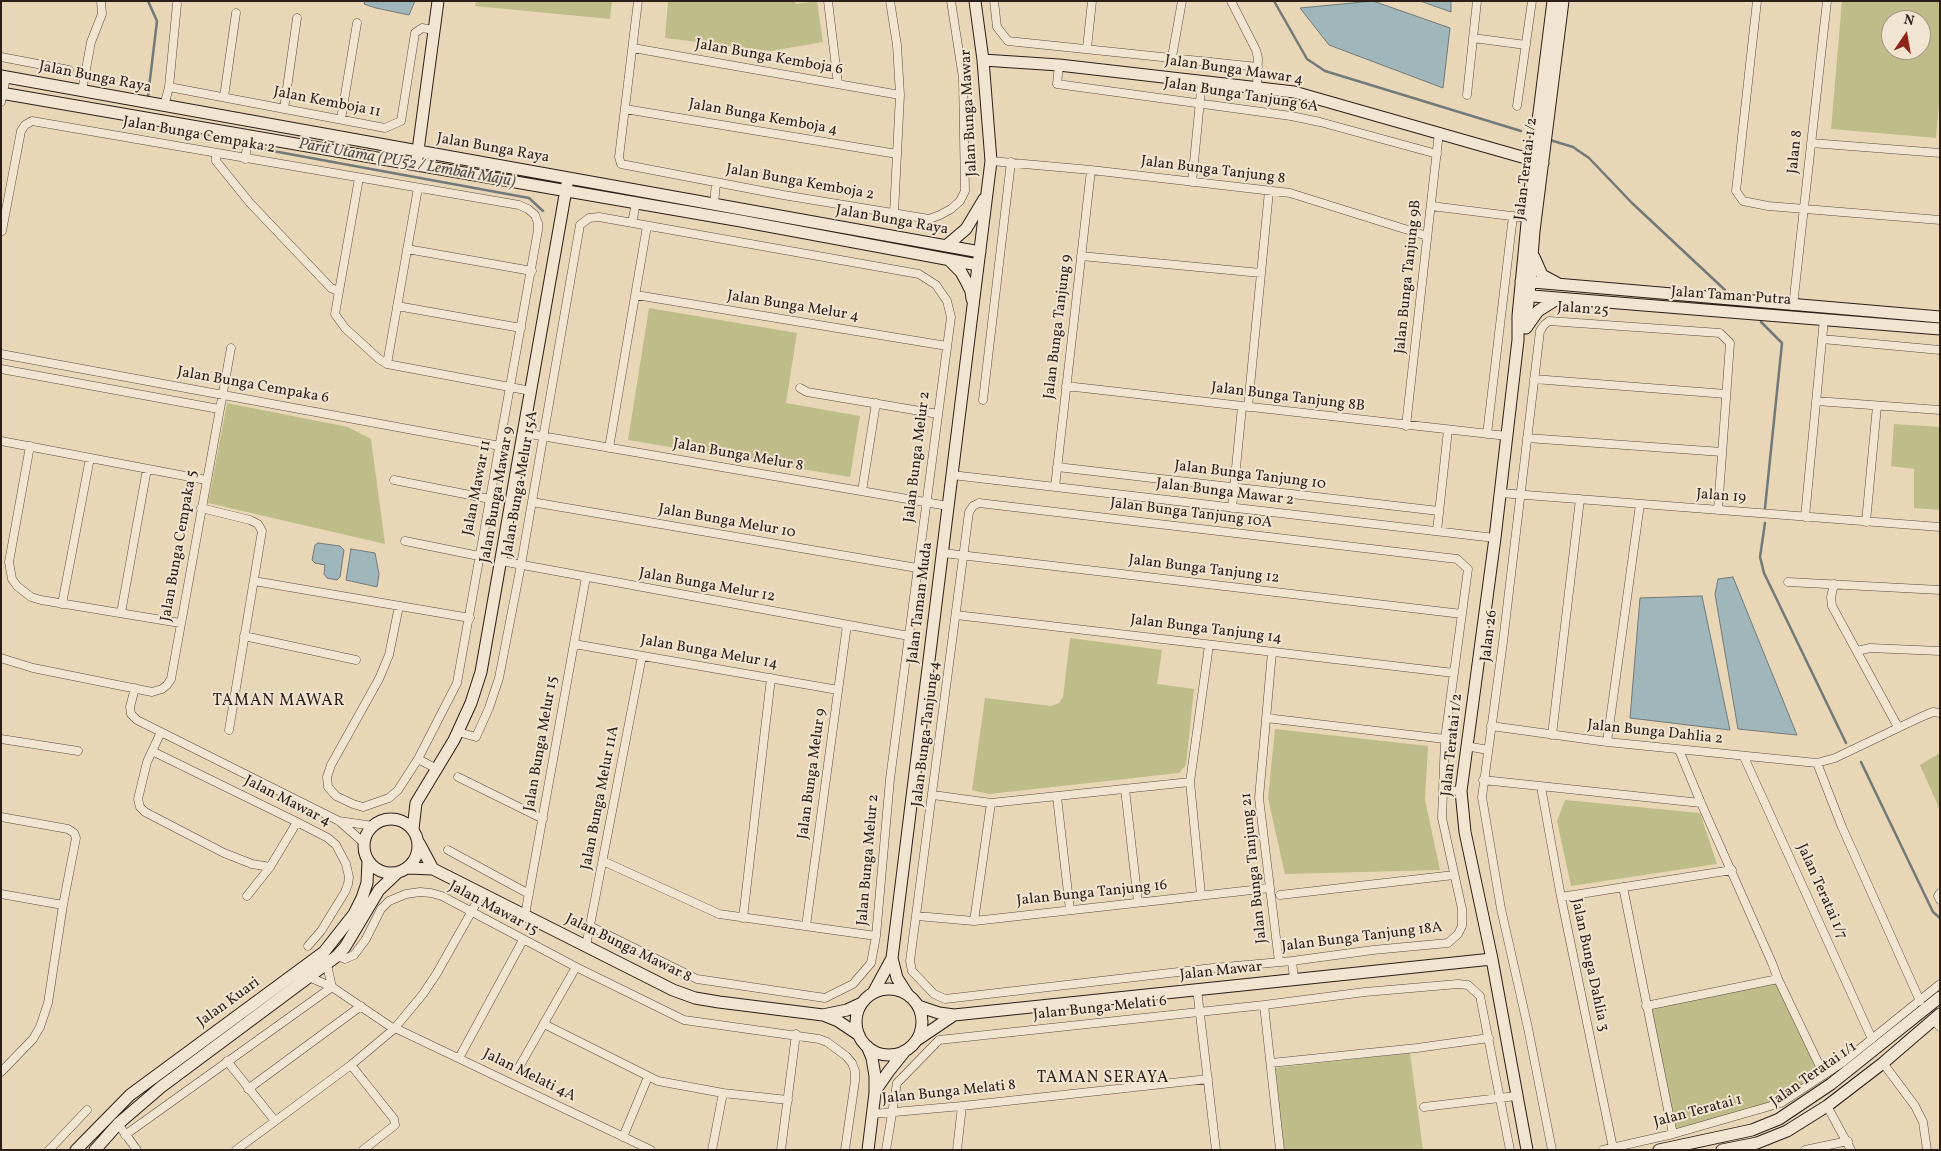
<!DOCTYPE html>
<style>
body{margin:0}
#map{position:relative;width:1941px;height:1151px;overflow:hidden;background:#e9d6b6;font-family:Vollkorn,serif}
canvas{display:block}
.frame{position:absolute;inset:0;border:2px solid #2b1d17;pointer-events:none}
.north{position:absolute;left:1881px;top:10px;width:50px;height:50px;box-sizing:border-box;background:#f1e4d0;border:1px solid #a29486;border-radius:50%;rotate:12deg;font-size:14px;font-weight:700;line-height:20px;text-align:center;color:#2b1d17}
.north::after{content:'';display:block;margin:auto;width:18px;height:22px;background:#8f2418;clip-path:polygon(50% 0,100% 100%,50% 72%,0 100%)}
</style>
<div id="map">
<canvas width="1941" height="1151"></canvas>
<div class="frame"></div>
<div class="north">N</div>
</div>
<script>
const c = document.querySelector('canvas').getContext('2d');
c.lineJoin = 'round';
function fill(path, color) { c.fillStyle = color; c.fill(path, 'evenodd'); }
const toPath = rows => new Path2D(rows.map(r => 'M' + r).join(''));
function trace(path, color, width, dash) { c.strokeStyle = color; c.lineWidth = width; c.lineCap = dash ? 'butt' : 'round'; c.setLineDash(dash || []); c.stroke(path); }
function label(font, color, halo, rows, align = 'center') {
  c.font = font + ' Vollkorn,serif'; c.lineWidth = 4; c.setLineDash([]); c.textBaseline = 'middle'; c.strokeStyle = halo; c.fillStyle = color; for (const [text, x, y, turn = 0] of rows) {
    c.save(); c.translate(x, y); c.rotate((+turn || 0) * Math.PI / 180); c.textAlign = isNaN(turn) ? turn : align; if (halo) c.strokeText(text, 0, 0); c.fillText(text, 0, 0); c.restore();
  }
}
const green = toPath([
 [476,1,612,1,610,19,475,6],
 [668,1,795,1,796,4,817,1,823,42,771,51,665,38],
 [1842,1,1940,1,1940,92,1936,138,1831,129],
 [1891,20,1921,20,1921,50,1891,50],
 [649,308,797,333,786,403,860,416,850,477,628,440],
 [227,403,348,427,371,439,385,544,208,503],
 [1894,424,1940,427,1940,510,1914,508,1914,469,1891,466],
 [1070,638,1162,650,1157,684,1194,689,1186,765,1179,773,989,794,972,790,985,698,1051,706,1059,703,1063,697],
 [1275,729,1428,746,1425,800,1440,870,1285,874,1268,798],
 [1940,753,1940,810,1920,765],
 [1565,800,1700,813,1717,864,1571,886,1557,821],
 [1776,983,1820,1074,1780,1100,1676,1129,1650,1008],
 [1410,1053,1423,1150,1281,1150,1274,1068]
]);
const water = toPath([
 [365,1,415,1,409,15,376,8,364,4,365,1],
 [1373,1,1450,28,1443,88,1329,45,1300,8,1373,1],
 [1420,1,1451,1,1451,12,1420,1],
 [318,543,340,546,344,550,340,577,337,580,327,578,324,574,325,565,315,563,312,560,315,545,318,543],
 [351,549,375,553,379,574,377,587,346,580,351,549],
 [1733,577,1797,735,1738,729,1715,594,1718,579,1733,577],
 [1702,596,1730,730,1630,718,1640,598,1702,596]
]);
const stream = toPath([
 [148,1,157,21,148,96],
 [1274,1,1307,59,1325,71,1521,131],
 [1550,140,1573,147,1589,158,1632,203,1725,290],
 [262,149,529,198,543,211],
 [1761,322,1782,343,1765,508],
 [1765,523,1760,557,1764,573,1846,743],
 [1861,762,1933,912,1940,918]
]);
const street = toPath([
 [638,1,619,157,621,164,783,195,929,219,940,215,951,209,960,201,965,191,963,78,951,1],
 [828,1,838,84],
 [890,1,897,45,900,95,894,213],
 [994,1,997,27,1008,41,1258,67],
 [1231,1,1256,50,1258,58,1257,87],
 [1757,1,1736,191,1743,201,1768,206,1940,220],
 [1473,38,1526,45],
 [633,48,900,95],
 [1087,48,1092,1],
 [1,57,69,70],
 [1172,57,1182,1],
 [1059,65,1057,84,1291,116,1320,122,1437,154],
 [169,87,385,128,401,121,415,33,422,28,434,30],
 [82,91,91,42,102,14,101,1],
 [1467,95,1477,1],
 [224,97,236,13],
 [1,102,6,77],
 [164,106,169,87,177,4],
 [1517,106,1532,1],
 [284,109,297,18],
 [625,109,897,154],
 [341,119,357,23],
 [1811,143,1940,153],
 [216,154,216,161,250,203,331,288,338,291],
 [245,159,249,136],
 [991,161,1091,170,1290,193,1427,236],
 [359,178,335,314,345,328,379,359,387,364,531,391],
 [1192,182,1202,81],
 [714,204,716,183],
 [1431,206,1527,218],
 [632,223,636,203],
 [2,231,21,131,25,125,32,121,519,205,528,209,535,215,538,223,538,230,457,683,418,759,398,790,389,798,363,807,353,804,336,796,328,787,327,777,331,765,379,679,389,655,399,606],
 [407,249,532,271],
 [1081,256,1261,273],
 [636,295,947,346],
 [397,306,521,328],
 [1793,306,1827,1],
 [1822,339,1940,350],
 [1,354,500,446],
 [387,364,418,188],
 [1,369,219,409],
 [1534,379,1726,394],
 [1066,386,1507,436],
 [800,388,807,392,938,414],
 [983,400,1011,162],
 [1816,401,1940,410],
 [1248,407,1269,191],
 [1406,426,1439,132],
 [524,433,948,506],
 [1487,434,1513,216],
 [1527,438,1722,452],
 [1,441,206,480],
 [30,446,9,562,12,579,17,586,31,597,41,600,180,623],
 [609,448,647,226],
 [1057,467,1439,511],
 [952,475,1495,538],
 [394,480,490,499],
 [1055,487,1091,170],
 [862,491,876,403],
 [1500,493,1940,527],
 [532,502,917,568],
 [979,503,1457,559,1468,569,1445,739,1442,818,1462,909,1462,926,1458,934,1448,943,1373,950,1292,961,1213,968,945,999,934,994,912,971,910,961,969,512,973,506,979,503],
 [201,508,250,520,258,524,262,531,229,730],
 [1232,508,1242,407],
 [1805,517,1824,319],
 [1866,522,1877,406],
 [1437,531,1448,430],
 [405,541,479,556],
 [943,553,1462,614],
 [501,561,909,636],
 [254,581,470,618],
 [1788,582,1940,590],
 [1834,584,1831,597,1832,606,1898,727],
 [62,604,90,458],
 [121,613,147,469],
 [956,615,1454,673],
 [244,636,356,660],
 [574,644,838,690],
 [1857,651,1870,648,1940,651],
 [1272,652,1259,798,1279,962],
 [1,658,33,668,152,692,162,689,167,685,171,679,231,348],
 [135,688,130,707,131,714,137,720,339,821,364,843],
 [1266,718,1445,739],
 [1491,726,1607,742,1817,763,1835,758,1921,717,1933,712,1940,713],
 [161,732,147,762,138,799,140,807,145,812,224,853,252,864,270,867],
 [458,732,476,737,489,708,499,678,521,565,580,225,589,218,599,217,919,274,936,285,947,301,951,317,890,779,876,936,871,963,853,984,825,998,697,979,590,926],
 [1552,735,1580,499],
 [1,739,78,751],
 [1607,742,1640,504],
 [1466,746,1488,750],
 [1679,750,1701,803,1772,963,1778,979,1824,1075],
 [152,751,297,822,328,838,336,845,346,864,349,877,348,884,345,892,321,931,308,946],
 [1744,757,1872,1039],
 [418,759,437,769],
 [1817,763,1842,827,1920,1001],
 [458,777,543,819],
 [1483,780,1701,803],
 [1541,787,1561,897,1613,1148],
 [1125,789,1138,902],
 [1443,790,1461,791],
 [933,795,991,803,1190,782],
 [1057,797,1070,910],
 [1,817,68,829,74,833,76,838,63,905,48,1003,40,1027,33,1039,1,1072],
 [339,821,373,826],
 [448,850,529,894],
 [603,861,719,914,876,936],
 [1623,887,1673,1134],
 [1940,893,1938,896,1940,900],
 [1,894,63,905],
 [1201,895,1190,782,1209,645],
 [1280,895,1454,875],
 [247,896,270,867,297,822],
 [1561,897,1732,870],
 [525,915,586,577],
 [917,916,974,921,1270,888],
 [743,918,771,678],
 [974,921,991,803],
 [806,926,847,625],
 [586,946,642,656],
 [337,956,345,959,354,955,366,939,381,909,389,901,406,894,420,892,431,893,442,896,576,967,684,1020,819,1039,827,1042,846,1056,852,1063,855,1071,855,1081,845,1150],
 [1292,961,1294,979],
 [327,965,332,987],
 [309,977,332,987,394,1029],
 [1197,989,1216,1150],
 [1264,1005,1280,1150],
 [1646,1006,1778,979],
 [1933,1019,1940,1027],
 [544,1024,658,1081,723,1093,788,1100],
 [395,1028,651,1150],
 [459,1058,523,940],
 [227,1061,275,1121],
 [1271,1063,1417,1048,1489,1038],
 [1883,1063,1915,1106,1923,1122,1927,1150],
 [351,1065,394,1119,395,1125,363,1150],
 [518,1069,576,967],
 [248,1089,361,1006],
 [1827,1106,1851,1150],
 [1424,1107,1516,1096],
 [872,1114,962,1106,1208,1079],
 [118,1124,137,1150],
 [125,1135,332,987],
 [623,1137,648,1077],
 [49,1150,87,1110],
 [236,1150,351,1065,394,1029,423,994,437,973,482,893],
 [712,1150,723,1093],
 [781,1150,796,1034],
 [886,1150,897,1083,939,1040,1264,1005,1365,992,1458,984,1468,985,1480,996,1510,1150],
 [957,1150,962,1106],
 [1552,1150,1528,1028,1501,909,1482,797,1503,642,1540,331,1544,325,1549,321,1720,333,1730,343,1718,510],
 [1603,1150,1673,1134,1781,1103,1842,1063,1940,984],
 [1805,1150,1848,1141]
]);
const secondary = toPath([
 [983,60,1059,65,1294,92,1543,163],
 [1,76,980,252],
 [1,93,741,221,978,265],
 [417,158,438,1],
 [946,246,966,229,984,199],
 [1534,257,1542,275,1557,283],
 [949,260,961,272,966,281,971,291,972,299],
 [1521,281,1940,317],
 [1520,295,1940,329],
 [1522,328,1526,316,1529,296,1534,231,1563,1],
 [1526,328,1538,311,1557,299],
 '364 846a27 27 0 1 1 54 0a27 27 0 1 1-54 0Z',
 [413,829,416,803,454,740,471,703,481,672,567,184],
 [419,843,433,869],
 [408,868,433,869,673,990,695,998,719,1002,823,1015,838,1021,859,1035],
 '856 1022a33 33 0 1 1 66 0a33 33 0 1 1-66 0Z',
 [873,993,892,958],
 [908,995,897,978,892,958,991,161,983,60,975,1],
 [918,1006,939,1013,954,1015,1492,959],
 [823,1015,847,1010,862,1003],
 [917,1040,954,1015],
 [867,1046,872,1058,875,1076,875,1093,868,1150],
 [875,1091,889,1071,905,1051],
 [76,1150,130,1095,324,952,354,914,362,898,367,883,368,861],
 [95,1150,118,1124,161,1087,337,956,345,947,379,890,397,873],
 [1527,1150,1492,959,1465,832,1461,791,1495,538,1518,340,1518,316,1533,161,1553,1],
 [1659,1150,1752,1130,1779,1119,1831,1084,1940,997],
 [1722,1150,1757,1143,1787,1131,1827,1106,1883,1063,1940,1014]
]);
const streetNames = [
 ["Jalan Bunga Kemboja 6",769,58,10],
 ["Jalan Bunga Mawar 4",1234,71,8],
 ["Jalan Bunga Raya",95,78,11],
 ["Jalan Bunga Tanjung 6A",1241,96,9],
 ["Jalan Kemboja 11",327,103,11],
 ["Jalan Bunga Mawar",970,113,-93],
 ["Jalan Bunga Kemboja 4",763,118,10],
 ["Jalan Bunga Cempaka 2",199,136,10],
 ["Jalan Bunga Raya",493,149,10],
 ["Jalan 8",1796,152,-84],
 ["Jalan Teratai 1/2",1527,169,-83],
 ["Jalan Bunga Tanjung 8",1213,171,7],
 ["Jalan Bunga Kemboja 2",800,183,10],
 ["Jalan Bunga Raya",892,221,10],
 ["Jalan Bunga Tanjung 9B",1409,277,-84],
 ["Jalan Taman Putra",1731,297,4],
 ["Jalan Bunga Melur 4",793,307,9],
 ["Jalan 25",1583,310,4],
 ["Jalan Bunga Tanjung 9",1059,327,-83],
 ["Jalan Bunga Cempaka 6",253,386,10],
 ["Jalan Bunga Tanjung 8B",1288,398,7],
 ["Jalan Bunga Melur 8",738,456,10],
 ["Jalan Bunga Melur 2",918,457,-83],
 ["Jalan Bunga Tanjung 10",1250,476,7],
 ["Jalan Bunga Melur 15A",521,484,-80],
 ["Jalan Mawar 11",478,488,-79],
 ["Jalan Bunga Mawar 2",1225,493,7],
 ["Jalan Bunga Mawar 9",498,495,-80],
 ["Jalan 19",1721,497,4],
 ["Jalan Bunga Tanjung 10A",1191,514,7],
 ["Jalan Bunga Melur 10",727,522,10],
 ["Jalan Bunga Cempaka 5",180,546,-80],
 ["Jalan Bunga Tanjung 12",1204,570,7],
 ["Jalan Bunga Melur 12",707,586,10],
 ["Jalan Taman Muda",921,603,-83],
 ["Jalan Bunga Tanjung 14",1206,630,7],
 ["Jalan 26",1490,636,-83],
 ["Jalan Bunga Melur 14",709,653,10],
 ["Jalan Bunga Dahlia 2",1655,733,6],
 ["Jalan Bunga Tanjung 4",927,734,-83],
 ["Jalan Bunga Melur 15",542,744,-80],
 ["Jalan Teratai 1/2",1453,745,-84],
 ["Jalan Bunga Melur 9",813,774,-82],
 ["Jalan Bunga Melur 11A",601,798,-79],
 ["Jalan Mawar 4",287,802,27],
 ["Jalan Bunga Melur 2",869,860,-85],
 ["Jalan Bunga Tanjung 21",1255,868,-96],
 ["Jalan Teratai 1/7",1821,892,66],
 ["Jalan Bunga Tanjung 16",1092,894,-6],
 ["Jalan Mawar 15",493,909,28],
 ["Jalan Bunga Tanjung 18A",1362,938,-7],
 ["Jalan Bunga Mawar 8",628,949,26],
 ["Jalan Bunga Dahlia 3",1589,965,78],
 ["Jalan Mawar",1221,972,-6],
 ["Jalan Kuari",229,1003,-36],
 ["Jalan Bunga Melati 6",1100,1009,-6],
 ["Jalan Teratai 1/1",1814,1075,-35],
 ["Jalan Melati 4A",529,1076,26],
 ["Jalan Bunga Melati 8",949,1093,-6],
 ["Jalan Teratai 1",1698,1112,-15]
];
const waterNames = [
 ["Parit Utama (PU52 / Lembah Maju)",407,164,10]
];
const neighbourhoodNames = [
 ["TAMAN MAWAR",279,702],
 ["TAMAN SERAYA",1103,1079]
];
fill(green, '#bebc89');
fill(water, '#9fb6bb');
trace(water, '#717979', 1);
trace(stream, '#717979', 2.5);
trace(street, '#5a4b3f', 9);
trace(secondary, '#2b1d17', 13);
trace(street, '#f1e4d0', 8);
trace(secondary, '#f1e4d0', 11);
label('15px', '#2b1d17', '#f1e4d0', streetNames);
label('italic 16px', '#4e4b48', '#f1e4d0', waterNames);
c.letterSpacing = '1px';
label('16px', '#2b1d17', '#f1e4d0', neighbourhoodNames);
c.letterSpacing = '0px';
</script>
